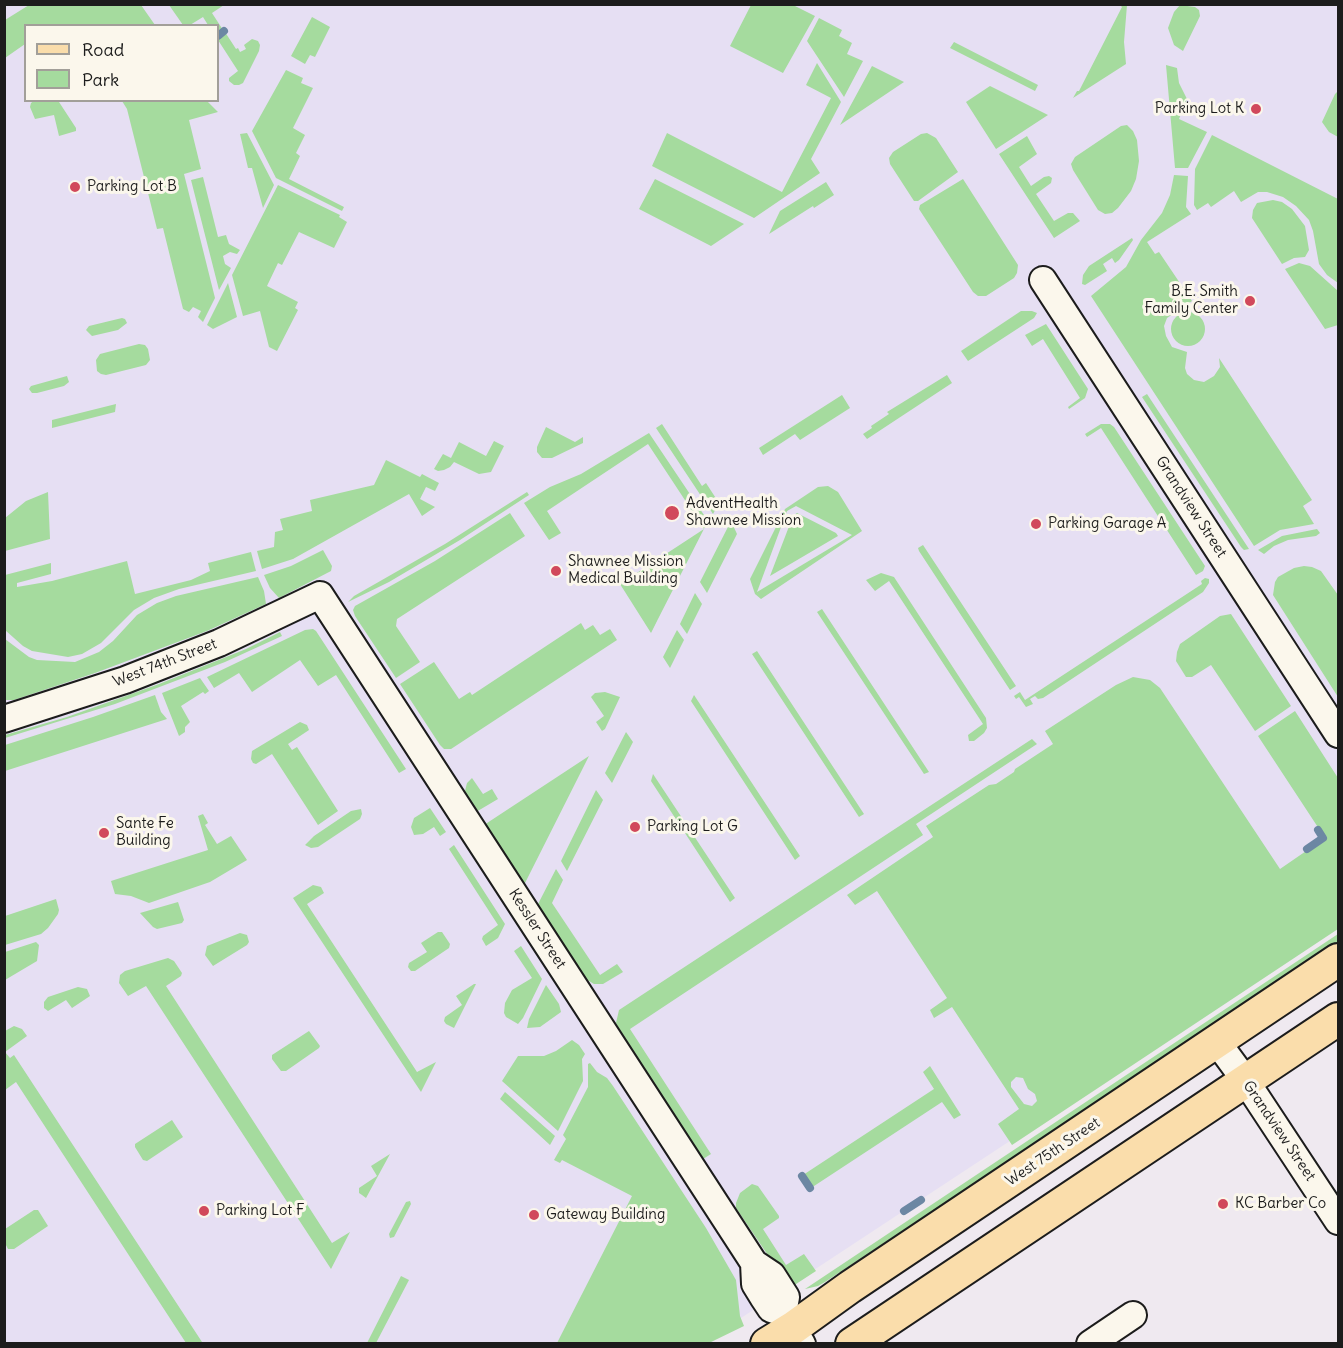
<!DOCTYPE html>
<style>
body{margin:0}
#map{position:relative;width:1343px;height:1348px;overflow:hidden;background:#efe9f0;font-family:Delius,sans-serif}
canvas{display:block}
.frame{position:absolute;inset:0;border:6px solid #1c1c1c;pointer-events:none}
.legend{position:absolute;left:24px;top:24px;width:195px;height:78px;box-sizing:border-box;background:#fbf7ec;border:2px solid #a29f99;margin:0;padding:8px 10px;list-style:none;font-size:18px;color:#1c1c1c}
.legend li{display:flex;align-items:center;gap:12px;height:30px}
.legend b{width:30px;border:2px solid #a29f99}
</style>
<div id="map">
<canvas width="1343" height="1348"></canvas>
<div class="frame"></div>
<ul class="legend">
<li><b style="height:8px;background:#faddab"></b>Road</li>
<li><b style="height:16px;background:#a5db9e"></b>Park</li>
</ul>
</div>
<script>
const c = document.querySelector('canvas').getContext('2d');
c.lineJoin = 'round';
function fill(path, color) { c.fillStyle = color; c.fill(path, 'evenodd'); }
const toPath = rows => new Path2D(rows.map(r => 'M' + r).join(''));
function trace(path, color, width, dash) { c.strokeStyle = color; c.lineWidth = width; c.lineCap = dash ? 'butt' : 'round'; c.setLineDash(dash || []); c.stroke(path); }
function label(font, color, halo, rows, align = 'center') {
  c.font = font + ' Delius,sans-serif'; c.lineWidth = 6; c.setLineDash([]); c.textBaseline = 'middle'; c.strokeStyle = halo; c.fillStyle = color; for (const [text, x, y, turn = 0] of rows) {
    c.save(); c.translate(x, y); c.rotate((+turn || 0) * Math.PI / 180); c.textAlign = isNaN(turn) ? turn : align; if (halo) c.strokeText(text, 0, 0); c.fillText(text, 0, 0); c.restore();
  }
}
const built = toPath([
 [5,5,1338,5,1338,925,703,1343,5,1344],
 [26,26,218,26,218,100,26,100]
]);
const green = toPath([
 [29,5,141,5,155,25,26,26,25,44,5,58,5,20],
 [169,5,224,5,212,13,223,30,218,33,218,26,208,25,203,17,190,25,183,25],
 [751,5,793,5,815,16,783,73,730,46],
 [1120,5,1127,5,1124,42,1126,64,1073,98,1077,91,1079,91,1122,7],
 [1180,5,1195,7,1199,10,1200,16,1183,51,1174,45,1168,28,1174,12],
 [312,17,330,27,315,57,310,55,305,64,291,56],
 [819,18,842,30,839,36,852,43,847,54,863,61,844,97,807,41],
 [225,32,236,49,238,48,240,52,246,49,244,45,252,39,258,41,260,45,259,51,243,83,239,85,234,85,229,81,229,78,238,71,218,40,218,37],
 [954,42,1038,85,1035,91,950,48],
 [817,63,841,102,811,159,820,173,754,218,652,166,667,133,782,192,831,98,806,85],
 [1166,65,1177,68,1179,83,1187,99,1179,119,1207,132,1188,168,1175,168],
 [872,66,904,82,840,125],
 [286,70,303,78,301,83,313,88,293,128,305,135,296,153,300,156,289,179,344,207,342,211,276,178,252,131],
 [990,86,1048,115,996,149,966,102],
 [1338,91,1338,137,1329,132,1322,122,1335,94],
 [35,100,56,101,59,102,76,128,76,131,59,136,54,115,35,119,30,107,31,103],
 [122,101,207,101,218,112,189,120,201,169,184,174,215,298,203,322,198,317,201,311,193,307,189,312,183,309,163,228,157,229,127,109],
 [1127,125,1133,131,1137,140,1139,161,1136,179,1131,191,1118,208,1112,213,1105,214,1098,210,1073,170,1071,164,1075,157,1121,126],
 [247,133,274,185,263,208,252,168,248,168,240,134],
 [927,133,936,138,958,172,918,201,914,201,890,164,889,158,893,152,921,134],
 [1212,135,1338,199,1338,283,1327,275,1319,264,1313,231,1309,220,1296,206,1283,197,1267,192,1258,192,1241,202,1234,191,1211,207,1208,203,1197,210,1194,205,1195,169],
 [1027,136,1037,154,1019,167,1031,186,1044,177,1049,176,1052,178,1051,183,1036,194,1054,221,1068,213,1073,213,1080,221,1054,238,999,154],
 [1174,175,1188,176,1186,207,1191,214,1147,242,1155,254,1159,252,1192,301,1167,318,1164,326,1166,336,1172,347,1187,352,1185,368,1187,374,1194,380,1204,382,1214,376,1220,367,1219,358,1312,500,1303,506,1314,524,1280,530,1254,546,1091,296,1126,267,1141,240,1162,213,1170,195],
 [203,177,218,237,226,235,229,244,240,250,237,254,230,252,223,256,225,264,231,268,219,290,191,180],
 [655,179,744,224,711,246,639,209],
 [963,179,1018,265,1017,273,1014,278,986,296,978,296,973,292,919,209,920,205],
 [826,182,834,195,814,208,813,206,769,234,780,211],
 [278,185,340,215,339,217,347,222,334,248,299,232,282,265,278,263,267,286,298,302,295,308,298,310,277,351,269,347,260,311,243,316,232,275],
 [1273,200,1282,202,1292,209,1305,226,1309,250,1305,257,1294,258,1282,264,1252,218,1253,210,1257,203],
 [1132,238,1133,240,1119,260,1115,263,1112,258,1103,264,1107,271,1085,285,1082,284,1083,275,1089,266],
 [1299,263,1310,266,1338,291,1338,325,1325,329,1285,269],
 [228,283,237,317,213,329,207,325],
 [1021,311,1032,311,1037,313,1034,318,968,361,961,351],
 '1171 329a17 17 0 1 1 34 0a17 17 0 1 1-34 0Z',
 [122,318,125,319,127,323,118,330,92,336,86,330,89,326],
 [1046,324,1088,389,1085,398,1069,409,1068,407,1080,398,1043,339,1032,346,1025,335],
 [139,344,145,345,148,349,150,360,146,365,106,375,101,374,97,371,96,360,100,354],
 [947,375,952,383,867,439,863,434,872,428,871,426,889,414,887,412],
 [67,376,69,382,64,386,37,393,32,393,29,389,31,386],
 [1147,394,1249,549,1244,550,1241,547,1142,397],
 [842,395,850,408,800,440,795,434,763,455,759,448],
 [116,404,115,412,52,428,52,420],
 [662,424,702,486,706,483,719,503,713,514,656,428],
 [1101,424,1110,424,1114,427,1205,566,1203,571,1196,575,1101,428,1087,437,1085,434],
 [546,427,575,442,583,437,583,443,552,458,542,458,537,452,537,447],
 [649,433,708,521,658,619,651,633,620,584,704,529,648,444,547,511,561,533,549,540,524,503,550,487,581,474],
 [494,441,504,446,491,472,479,474,454,462,450,467,444,470,438,471,434,469,443,454,451,458,459,442,486,456],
 [386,460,420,477,422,474,439,483,435,491,426,487,420,499,435,507,422,516,409,494,293,559,262,569,257,551,274,547,275,532,283,530,280,519,312,511,310,500,374,485],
 [828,486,838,492,862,531,761,599,755,594,750,579,785,509,818,487],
 [796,506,852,535,757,592,787,511],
 [48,492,50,539,5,551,5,518,26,501],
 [527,492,529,495,460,540,389,582,348,602,354,596,445,544],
 [510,513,525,536,397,619,396,626,420,662,396,678,355,616,353,610,355,606,435,561],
 [797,513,836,533,838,536,770,576,793,516],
 [731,521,737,534,707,593,700,582],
 [1317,529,1320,533,1316,536,1288,540,1274,546,1264,554,1258,550,1282,536],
 [923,545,1016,686,1010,690,919,551,918,548],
 [323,550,332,566,331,571,279,598,270,588,264,575,291,566],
 [251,552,256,571,179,589,154,598,134,610,101,643,82,654,68,657,32,651,23,646,5,630,5,575,51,563,51,574,17,583,17,587,52,581,127,561,135,594,191,580,210,571,208,563],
 [1304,566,1312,567,1321,571,1338,595,1338,697,1273,595,1275,582,1278,577,1294,568],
 [881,573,894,577,986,718,987,728,984,733,974,741,969,741,968,735,983,724,889,581,875,591,866,580],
 [258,577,264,591,266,604,207,631,95,673,14,700,5,700,5,639,29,657,37,660,75,662,99,652,113,641,137,615,157,603,176,596],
 [1205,578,1209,579,1209,583,1203,592,1043,698,1038,699,1035,696,1030,699,1033,704,1026,707,1019,697,1016,699,1014,696,1020,692,1025,700,1202,584,1201,581],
 [695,593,702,604,687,634,680,624],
 [822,609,929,772,924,774,817,612],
 [1231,614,1291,706,1255,731,1211,665,1192,677,1186,677,1176,661,1177,652,1180,644,1220,616],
 [581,623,585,630,593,625,600,635,610,629,617,640,451,749,444,749,440,745,400,684,434,662,459,699,470,692,472,695],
 [313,629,316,631,406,769,399,773,336,675,318,686,300,660,252,692,239,673,214,688,207,677,305,630],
 [677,630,684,640,670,668,663,657],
 [280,632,282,636,225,662,115,704,5,738,5,735,67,717,159,684,246,649],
 [757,651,864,814,859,817,752,654],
 [1133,677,1150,680,1160,688,1280,869,1325,838,1258,736,1295,711,1338,778,1338,929,1012,1145,998,1124,1019,1109,952,1007,934,1018,930,1010,947,998,877,891,855,905,847,895,933,837,926,826,989,785,996,784,1014,772,1015,769,1053,744,1045,731,1116,685],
 [1016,1077,1023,1078,1028,1089,1035,1094,1037,1101,1032,1106,1024,1104,1011,1087,1011,1082],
 [200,678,209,691,205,694,203,692,181,706,190,722,185,727,185,732,179,736,162,693],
 [605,692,620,697,605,729,602,731,596,722,604,716,591,697,595,693],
 [155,695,161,712,167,719,5,771,5,745,93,717],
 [694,695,800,856,795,860,691,701],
 [300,722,307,725,309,730,288,744,292,750,297,747,338,811,318,825,272,754,256,764,253,763,251,759,252,751],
 [626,732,633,742,612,783,605,773],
 [1032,739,1037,744,916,824,923,835,630,1029,711,1154,703,1159,618,1027,616,1023,619,1010],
 [589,756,524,885,484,825],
 [653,774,735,898,730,902,651,781],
 [472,778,483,794,492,789,498,799,476,812,467,797,465,791,467,783],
 [596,790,603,800,567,871,561,861],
 [430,808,446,832,440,836,434,827,423,834,414,835,411,827,414,818],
 [361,809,362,814,360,819,318,847,311,848,305,845,314,836,351,811],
 [203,814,208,823,205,825,217,844,231,836,247,860,210,882,149,903,131,896,115,894,111,881,208,850,198,816],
 [454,845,505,924,498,938,486,946,482,939,483,936,498,925,449,849],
 [556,869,563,880,552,903,600,975,617,964,623,972,603,984,594,984,584,978,537,906],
 [313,885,321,887,324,893,307,904,417,1072,436,1062,421,1092,293,898],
 [56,899,59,910,58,914,48,928,41,934,5,945,5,916],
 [178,902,184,920,182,923,157,929,153,927,140,913],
 [438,932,442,932,450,944,449,948,415,971,411,971,408,967,409,963,427,952,421,943],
 [240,933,247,935,249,942,247,945,213,966,205,955,207,946],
 [1338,934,1338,942,825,1282,818,1286,805,1289],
 [36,942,39,945,37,961,5,980,5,952],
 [521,946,542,979,523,1018,518,1024,506,1017,504,1013,505,1003,512,990,532,978,514,951],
 [168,958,174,961,182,973,181,976,166,986,332,1243,350,1232,331,1269,146,986,128,996,119,983,120,975,125,971],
 [474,984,476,984,454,1028,446,1024,444,1021,445,1017,462,1005,456,996],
 [546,985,559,1004,561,1012,540,1027,527,1028,529,1019],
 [78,987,87,989,90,996,72,1008,66,1000,48,1011,44,1008,44,1002,48,997],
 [14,1026,22,1029,27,1036,5,1052,10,1058,14,1055,202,1342,200,1343,186,1343,16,1082,5,1090,5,1031],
 [309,1031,320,1046,319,1048,286,1071,281,1071,272,1059,272,1055],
 [572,1040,579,1045,585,1054,582,1059,583,1081,558,1131,502,1081,518,1056,544,1056,556,1051],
 [590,1063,597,1072,607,1078,613,1086,706,1228,736,1280,740,1316,744,1326,709,1343,557,1343,632,1196,562,1160,560,1163,554,1160,566,1139,563,1135,588,1087,588,1064],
 [930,1066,961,1115,954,1119,942,1102,811,1188,803,1175,934,1089,923,1072],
 [505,1092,555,1136,550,1145,500,1099],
 [172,1120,183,1137,147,1161,143,1160,135,1147,135,1144],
 [390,1154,366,1198,362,1195,359,1193,359,1188,377,1176,371,1166],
 [752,1184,758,1186,779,1216,779,1218,763,1229,786,1265,804,1254,816,1271,793,1286,782,1276,736,1208,736,1203,740,1193],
 [410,1201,411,1204,394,1237,390,1238,389,1234,406,1202],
 [34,1210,38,1210,48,1226,14,1249,8,1249,5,1243,5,1229],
 [401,1276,409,1280,376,1343,367,1343]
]);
const stream = toPath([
 [218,36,224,31],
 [1307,849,1323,838,1318,830],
 [802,1176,810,1188],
 [904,1211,921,1200]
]);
const minor = toPath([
 [1043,280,1338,734],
 [4,719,125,680,219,643,320,595,754,1263,772,1275,786,1297,783,1313],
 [1217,1042,1245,1080,1338,1221],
 [754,1263,755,1284,763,1297,771,1309,783,1313,802,1344],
 [1090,1344,1133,1315]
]);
const major = toPath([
 [767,1344,793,1328,850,1287,1338,960],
 [852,1344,1338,1019]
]);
const markers = [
 [1256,109,6,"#d1495b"],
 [75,187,6,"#d1495b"],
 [1250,301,6,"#d1495b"],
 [672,513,8,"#d1495b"],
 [1036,524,6,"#d1495b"],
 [556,571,6,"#d1495b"],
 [635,827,6,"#d1495b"],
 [104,833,6,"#d1495b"],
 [1223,1204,6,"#d1495b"],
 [204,1211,6,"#d1495b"],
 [534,1215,6,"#d1495b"]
];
const poiNames = [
 ["Parking Lot K",1244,109,"right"],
 ["Parking Lot B",87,187],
 ["B.E. Smith",1238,292,"right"],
 ["Family Center",1238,309,"right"],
 ["AdventHealth",686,504],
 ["Shawnee Mission",686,521],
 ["Parking Garage A",1048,524],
 ["Shawnee Mission",568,562],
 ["Medical Building",568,579],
 ["Sante Fe",116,824],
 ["Building",116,841],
 ["Parking Lot G",647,827],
 ["KC Barber Co",1235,1204],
 ["Parking Lot F",216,1211],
 ["Gateway Building",546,1215]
];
const streetNames = [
 ["Grandview Street",1191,507,57],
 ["West 74th Street",165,663,-21],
 ["Kessler Street",537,929,57],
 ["Grandview Street",1279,1131,56],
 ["West 75th Street",1053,1152,-34]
];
fill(built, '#e6dff3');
fill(green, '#a5db9e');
trace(stream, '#6c87a3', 8);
trace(minor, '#1c1c1c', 30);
trace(major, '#1c1c1c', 36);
trace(minor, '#fbf7ec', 26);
trace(major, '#faddab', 32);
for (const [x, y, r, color] of markers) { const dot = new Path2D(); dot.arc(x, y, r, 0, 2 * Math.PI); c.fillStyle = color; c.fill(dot); trace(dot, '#fbf7ec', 2); }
label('15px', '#1c1c1c', '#fbf7ec', poiNames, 'left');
label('15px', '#1c1c1c', '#fbf7ec', streetNames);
</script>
